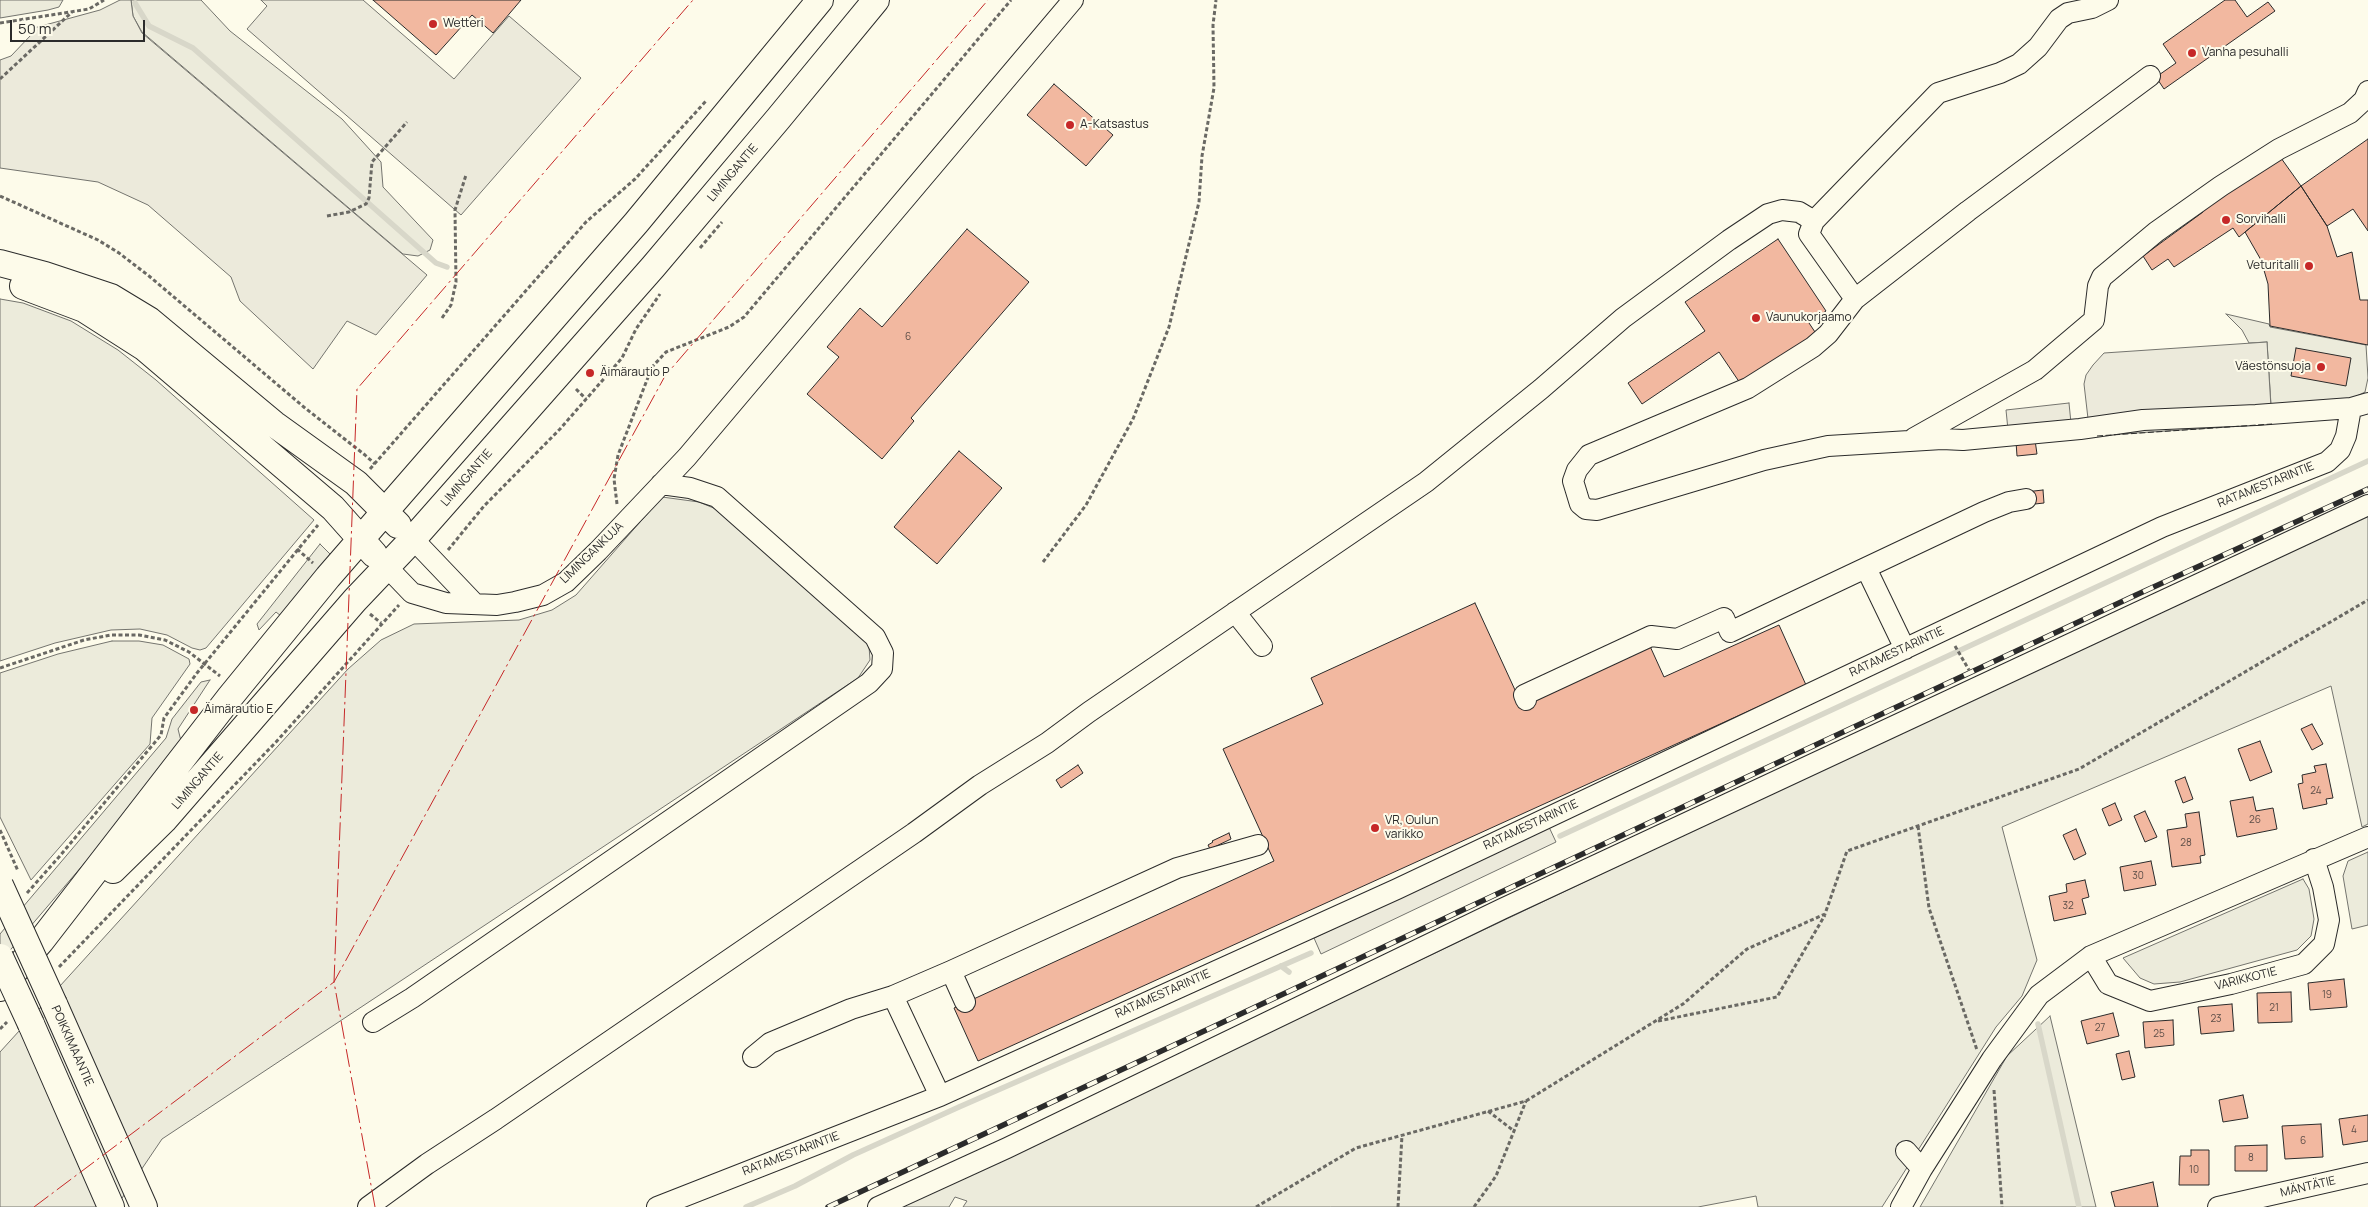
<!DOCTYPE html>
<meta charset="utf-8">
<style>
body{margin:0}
#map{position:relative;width:2368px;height:1207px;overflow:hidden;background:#fdfbea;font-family:Manrope,sans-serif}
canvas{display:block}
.scale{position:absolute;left:10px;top:20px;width:135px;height:22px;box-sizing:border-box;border:2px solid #2b2b2b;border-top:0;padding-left:6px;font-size:15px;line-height:18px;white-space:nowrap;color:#2b2b2b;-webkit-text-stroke:4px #fdfbea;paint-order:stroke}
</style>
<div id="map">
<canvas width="2368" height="1207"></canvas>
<div class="scale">50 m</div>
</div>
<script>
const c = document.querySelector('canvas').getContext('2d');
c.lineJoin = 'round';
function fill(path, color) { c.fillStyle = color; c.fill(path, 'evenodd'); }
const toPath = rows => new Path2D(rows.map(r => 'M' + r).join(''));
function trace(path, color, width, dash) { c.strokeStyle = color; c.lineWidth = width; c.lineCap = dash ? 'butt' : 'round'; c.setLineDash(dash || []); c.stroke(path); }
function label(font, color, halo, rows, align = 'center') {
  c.font = font + ' Manrope,sans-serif'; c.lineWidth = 4; c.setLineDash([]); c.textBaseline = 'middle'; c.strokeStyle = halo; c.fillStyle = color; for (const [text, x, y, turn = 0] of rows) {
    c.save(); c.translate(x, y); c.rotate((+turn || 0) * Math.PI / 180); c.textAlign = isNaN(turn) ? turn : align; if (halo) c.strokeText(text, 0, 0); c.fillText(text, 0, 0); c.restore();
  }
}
const green = toPath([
 [0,0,63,0,59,7,48,10,0,18,0,0],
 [131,0,201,0,230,31,342,119,381,162,383,187,433,240,430,250,418,256,403,254,142,32,133,16,131,0],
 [0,299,23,303,71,321,118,350,156,380,314,520,206,648,200,650,192,648,167,635,140,629,111,630,55,643,0,661,0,299],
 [2226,314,2269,324,2270,327,2366,345,2368,378,2365,392,2349,400,2271,405,2267,342,2249,343,2242,330,2226,314],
 [662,497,699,502,716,509,862,633,869,646,870,660,858,678,162,1139,116,1207,0,1207,0,1052,348,669,381,640,414,624,519,620,552,610,576,595,662,497],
 [2368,510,2368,824,2362,827,2331,686,2002,827,2037,960,2022,996,1996,1027,1882,1207,1758,1207,1756,1196,1698,1207,963,1207,967,1201,955,1197,949,1207,900,1207,2368,510],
 [320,544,331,555,281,616,276,612,259,630,257,624,320,544],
 [112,641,139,641,163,645,189,659,190,664,152,718,150,744,31,880,0,817,0,673,58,654,112,641],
 [210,680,178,729,181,741,176,756,0,962,0,934,166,738,172,719,201,682,210,680],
 [2368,852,2368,925,2352,929,2343,876,2348,861,2368,852],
 [2303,879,2309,889,2314,919,2311,936,2297,950,2180,982,2154,984,2140,978,2123,958,2303,879],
 [2050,1016,2096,1207,1920,1207,2007,1056,2050,1016]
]);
const parking = toPath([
 [120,0,131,0,133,16,142,33,427,275,376,335,347,321,313,369,240,301,231,277,148,205,98,182,0,168,0,60,11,56,31,35,34,28,100,10,120,0],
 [261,0,363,0,454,79,509,16,581,78,461,215,247,29,267,6,261,0],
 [2267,342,2272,424,2090,436,2084,384,2086,375,2093,365,2104,353,2267,342],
 [2069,403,2072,433,2009,440,2006,410,2069,403],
 [1549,827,1556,842,1321,954,1314,938,1549,827]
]);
const stream = toPath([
 [135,3,149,26,193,48,436,263,447,267],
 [1560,836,2368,461],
 [1281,966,1289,972],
 [2038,1024,2079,1207],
 [746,1207,795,1186,853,1155,959,1107,1311,953]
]);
const building = toPath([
 [373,0,521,0,493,33,472,15,436,55,373,0],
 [2225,0,2235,0,2247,17,2268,2,2275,11,2164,89,2156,77,2176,63,2163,44,2225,0],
 [1054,84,1113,135,1086,166,1027,115,1054,84],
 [2368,139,2368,231,2353,209,2327,226,2301,186,2368,139],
 [2281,158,2301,186,2239,237,2233,228,2174,267,2168,259,2152,270,2143,256,2203,212,2201,209,2245,177,2248,181,2281,158],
 [2301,186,2327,226,2337,257,2352,252,2360,300,2368,300,2368,345,2270,326,2268,284,2261,260,2245,232,2301,186],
 [967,229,1029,282,911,418,914,421,882,459,807,394,839,357,827,347,860,308,882,327,967,229],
 [1778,239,1826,311,1809,323,1817,335,1742,386,1719,352,1642,404,1628,383,1705,331,1685,302,1778,239],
 [2296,348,2351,358,2346,386,2291,376,2296,348],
 [2035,440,2037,454,2017,456,2016,442,2035,440],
 [959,451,1002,488,937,564,894,527,959,451],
 [2043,490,2044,503,2026,505,2025,492,2043,490],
 [1475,603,1521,703,1649,644,1664,677,1779,625,1806,685,978,1061,954,1008,1274,861,1223,749,1323,704,1311,678,1475,603],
 [2312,724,2323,744,2312,750,2301,729,2312,724],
 [2260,741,2272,772,2250,781,2238,749,2260,741],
 [2326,764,2333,798,2326,799,2327,804,2303,809,2298,784,2303,783,2302,775,2316,772,2314,766,2326,764],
 [1078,765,1083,773,1061,788,1056,780,1078,765],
 [2185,777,2193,799,2183,803,2175,781,2185,777],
 [2253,797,2256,811,2273,808,2277,829,2237,837,2230,801,2253,797],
 [2115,803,2122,820,2109,826,2102,809,2115,803],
 [2145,811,2157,837,2145,842,2134,816,2145,811],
 [2199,812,2205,855,2200,856,2201,863,2172,867,2167,830,2187,827,2185,814,2199,812],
 [2076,829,2086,854,2074,860,2063,835,2076,829],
 [1229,833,1231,839,1210,849,1208,845,1213,842,1212,841,1229,833],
 [2151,861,2156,885,2124,891,2120,867,2151,861],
 [2085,880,2089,897,2082,899,2086,914,2054,921,2049,896,2067,892,2066,884,2085,880],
 [2344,979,2347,1007,2310,1010,2308,983,2344,979],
 [2291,992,2292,1022,2258,1023,2257,993,2291,992],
 [2232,1004,2234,1031,2201,1034,2198,1007,2232,1004],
 [2113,1013,2119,1036,2087,1044,2081,1021,2113,1013],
 [2173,1020,2174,1045,2145,1048,2143,1022,2173,1020],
 [2129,1051,2135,1077,2122,1080,2116,1054,2129,1051],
 [2243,1095,2248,1118,2223,1122,2219,1100,2243,1095],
 [2368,1115,2368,1141,2343,1145,2339,1119,2368,1115],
 [2321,1124,2323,1157,2285,1159,2282,1126,2321,1124],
 [2267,1145,2267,1171,2235,1171,2235,1146,2267,1145],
 [2191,1150,2209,1150,2209,1185,2179,1185,2180,1156,2191,1156,2191,1150],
 [2153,1182,2158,1207,2115,1207,2111,1192,2153,1182]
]);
const path = toPath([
 [0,23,89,9,104,0],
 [0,79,72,12],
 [0,196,98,240,119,253,149,276,305,408,365,455,375,464],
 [327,216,349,212,366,204,369,198,372,162,407,122],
 [700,248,722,222],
 [442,318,451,305,456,282,455,210,466,175],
 [576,389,586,399],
 [370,469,586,222,635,179,706,101],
 [617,504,614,479,618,455,652,367,666,352,729,327,744,317,1011,0],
 [297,549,313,563],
 [448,550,484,506,560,429,622,358,636,329,660,294],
 [1043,562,1086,505,1133,419,1169,327,1199,202,1202,156,1214,88,1213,25,1216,0],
 [370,614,381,623],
 [1955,646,1969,670],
 [0,668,84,640,111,635,139,635,165,640,189,652,220,676],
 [1918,826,1929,908,1977,1050],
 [27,893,59,857,161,735,164,718,197,673,318,525],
 [59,967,276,742,399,605],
 [1658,1021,1777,997,1825,915],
 [0,1029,7,1022],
 [1994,1090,2002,1207],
 [1488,1111,1514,1131],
 [1256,1207,1356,1148,1526,1101,1683,1004,1747,949,1825,914,1847,851,2079,769,2368,600],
 [1398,1207,1402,1135],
 [1474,1207,1496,1176,1526,1101]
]);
const minor = toPath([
 [2108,0,2092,8,2068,13,2059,19,2038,47,2019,64,2000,73,1938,93,1814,221,1809,234,1855,299,1828,334,1813,347,1748,388,1589,455,1577,470,1573,481,1580,504,1586,509,1597,510,1764,460,1828,446,1942,439,1963,440,2080,429,2143,420,2256,415,2351,408,2368,403],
 [1855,299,1968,211,2150,76],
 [1914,438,2035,370,2094,320,2098,286,2102,277,2156,232,2221,186,2279,149,2350,113,2364,100,2368,91],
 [413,539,474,603],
 [387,567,412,593,446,603,497,605,515,602,543,595,566,582,598,551,687,457,1073,0],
 [1866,568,1905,649],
 [1235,612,1262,646],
 [1526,700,1524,695,1651,636,1677,639,1724,618,1730,632,1984,512,2009,502,2026,499],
 [2091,956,2108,984,2150,1001,2231,984,2304,964,2324,944,2329,920,2323,887,2314,859],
 [951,971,965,1002],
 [893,996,940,1096],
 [373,1022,412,998,869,683,882,669,883,653,875,637,717,497,690,488,661,484],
 [753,1057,770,1043,851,1009,893,996,951,971,1177,868,1258,845],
 [1906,1151,1922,1169],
 [368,1207,427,1164,496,1119,914,833,980,785,1047,743,1089,712,1426,482,1541,389,1623,318,1729,240,1768,214,1782,210,1799,212,1814,221],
 [657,1207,940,1096,1397,889,2162,527,2327,462,2340,450,2346,436,2351,408],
 [878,1207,1007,1148,1502,909,2368,505],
 [1901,1207,1922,1169,1992,1059,2039,995,2091,956,2368,837],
 [2218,1207,2368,1173]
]);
const major = toPath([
 [0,263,45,275,111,297,149,320,274,424,356,483,398,525],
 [23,286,84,309,145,348,333,508,374,554],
 [113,870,164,820,355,600,413,539,653,267,778,119,876,0],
 [0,988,41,941,230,697,328,577,636,223,820,0],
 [54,1004,144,1207],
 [31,1024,111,1207]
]);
const rail = toPath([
 [828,1207,2136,595,2368,489]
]);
const pathBridge = toPath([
 [0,830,18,871]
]);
const majorBridge = toPath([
 [0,885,54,1004],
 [0,957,31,1024]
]);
const fence = toPath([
 [2097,436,2272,424]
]);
const power = toPath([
 [34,1207,334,982,665,376,988,0],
 [375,1207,334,982,357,389,693,0]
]);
const markers = [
 [433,24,5,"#c62828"],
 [2192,53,5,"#c62828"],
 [1070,125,5,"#c62828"],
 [2226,220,5,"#c62828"],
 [2309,266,5,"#c62828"],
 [1756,318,5,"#c62828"],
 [2321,367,5,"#c62828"],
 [590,373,5,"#c62828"],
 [194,710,5,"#c62828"],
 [1375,828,5,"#c62828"]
];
const numberNames = [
 ["6",908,337],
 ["24",2316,791],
 ["26",2255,820],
 ["28",2186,843],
 ["30",2138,876],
 ["32",2068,906],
 ["19",2327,995],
 ["21",2274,1008],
 ["23",2216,1019],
 ["27",2100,1028],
 ["25",2159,1034],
 ["4",2354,1130],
 ["6",2303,1141],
 ["8",2251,1158],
 ["10",2194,1170]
];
const poiNames = [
 ["Wetteri",443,24],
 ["Vanha pesuhalli",2202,53],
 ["A-Katsastus",1080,125],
 ["Sorvihalli",2236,220],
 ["Veturitalli",2299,266,"right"],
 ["Vaunukorjaamo",1766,318],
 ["Väestönsuoja",2311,367,"right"],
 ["Äimärautio P",600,373],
 ["Äimärautio E",204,710],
 ["VR, Oulun",1385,821],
 ["varikko",1385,835]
];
const streetNames = [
 ["LIMINGANTIE",733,173,-50],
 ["LIMINGANTIE",467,478,-49],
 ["RATAMESTARINTIE",2266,485,-22],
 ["LIMINGANKUJA",592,553,-44],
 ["RATAMESTARINTIE",1897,652,-25],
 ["LIMINGANTIE",198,781,-49],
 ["RATAMESTARINTIE",1531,825,-25],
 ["VARIKKOTIE",2246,979,-14],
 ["RATAMESTARINTIE",1163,994,-24],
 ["POIKKIMAANTIE",72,1046,66],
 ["RATAMESTARINTIE",791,1154,-21],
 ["MÄNTÄTIE",2308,1187,-13]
];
fill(green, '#ecebdb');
trace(green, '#74746e', 1);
fill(parking, '#eceadb');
trace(parking, '#74746e', 1);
trace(stream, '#d8d7c9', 5.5);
fill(building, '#f2b8a0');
trace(building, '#2b2b2b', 1);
trace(minor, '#2b2b2b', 22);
trace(major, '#2b2b2b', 28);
trace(path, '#6a6964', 3, [4, 2.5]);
trace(minor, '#fdfbea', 20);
trace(major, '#fdfbea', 26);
trace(rail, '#2b2b2b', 5.5);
trace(rail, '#fdfbea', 4, [11]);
trace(majorBridge, '#2b2b2b', 28, []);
trace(pathBridge, '#6a6964', 3, [4, 2.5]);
trace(majorBridge, '#fdfbea', 26);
trace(fence, '#2b2b2b', 1, [6, 2.5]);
trace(power, '#c62828', 1, [18, 4, 2.5, 4]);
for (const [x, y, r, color] of markers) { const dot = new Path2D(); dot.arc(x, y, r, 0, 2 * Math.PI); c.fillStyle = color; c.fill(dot); trace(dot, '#fdfbea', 2); }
label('10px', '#5d4e48', null, numberNames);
label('12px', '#2b2b2b', '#fdfbea', poiNames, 'left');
label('12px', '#2b2b2b', '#fdfbea', streetNames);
</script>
